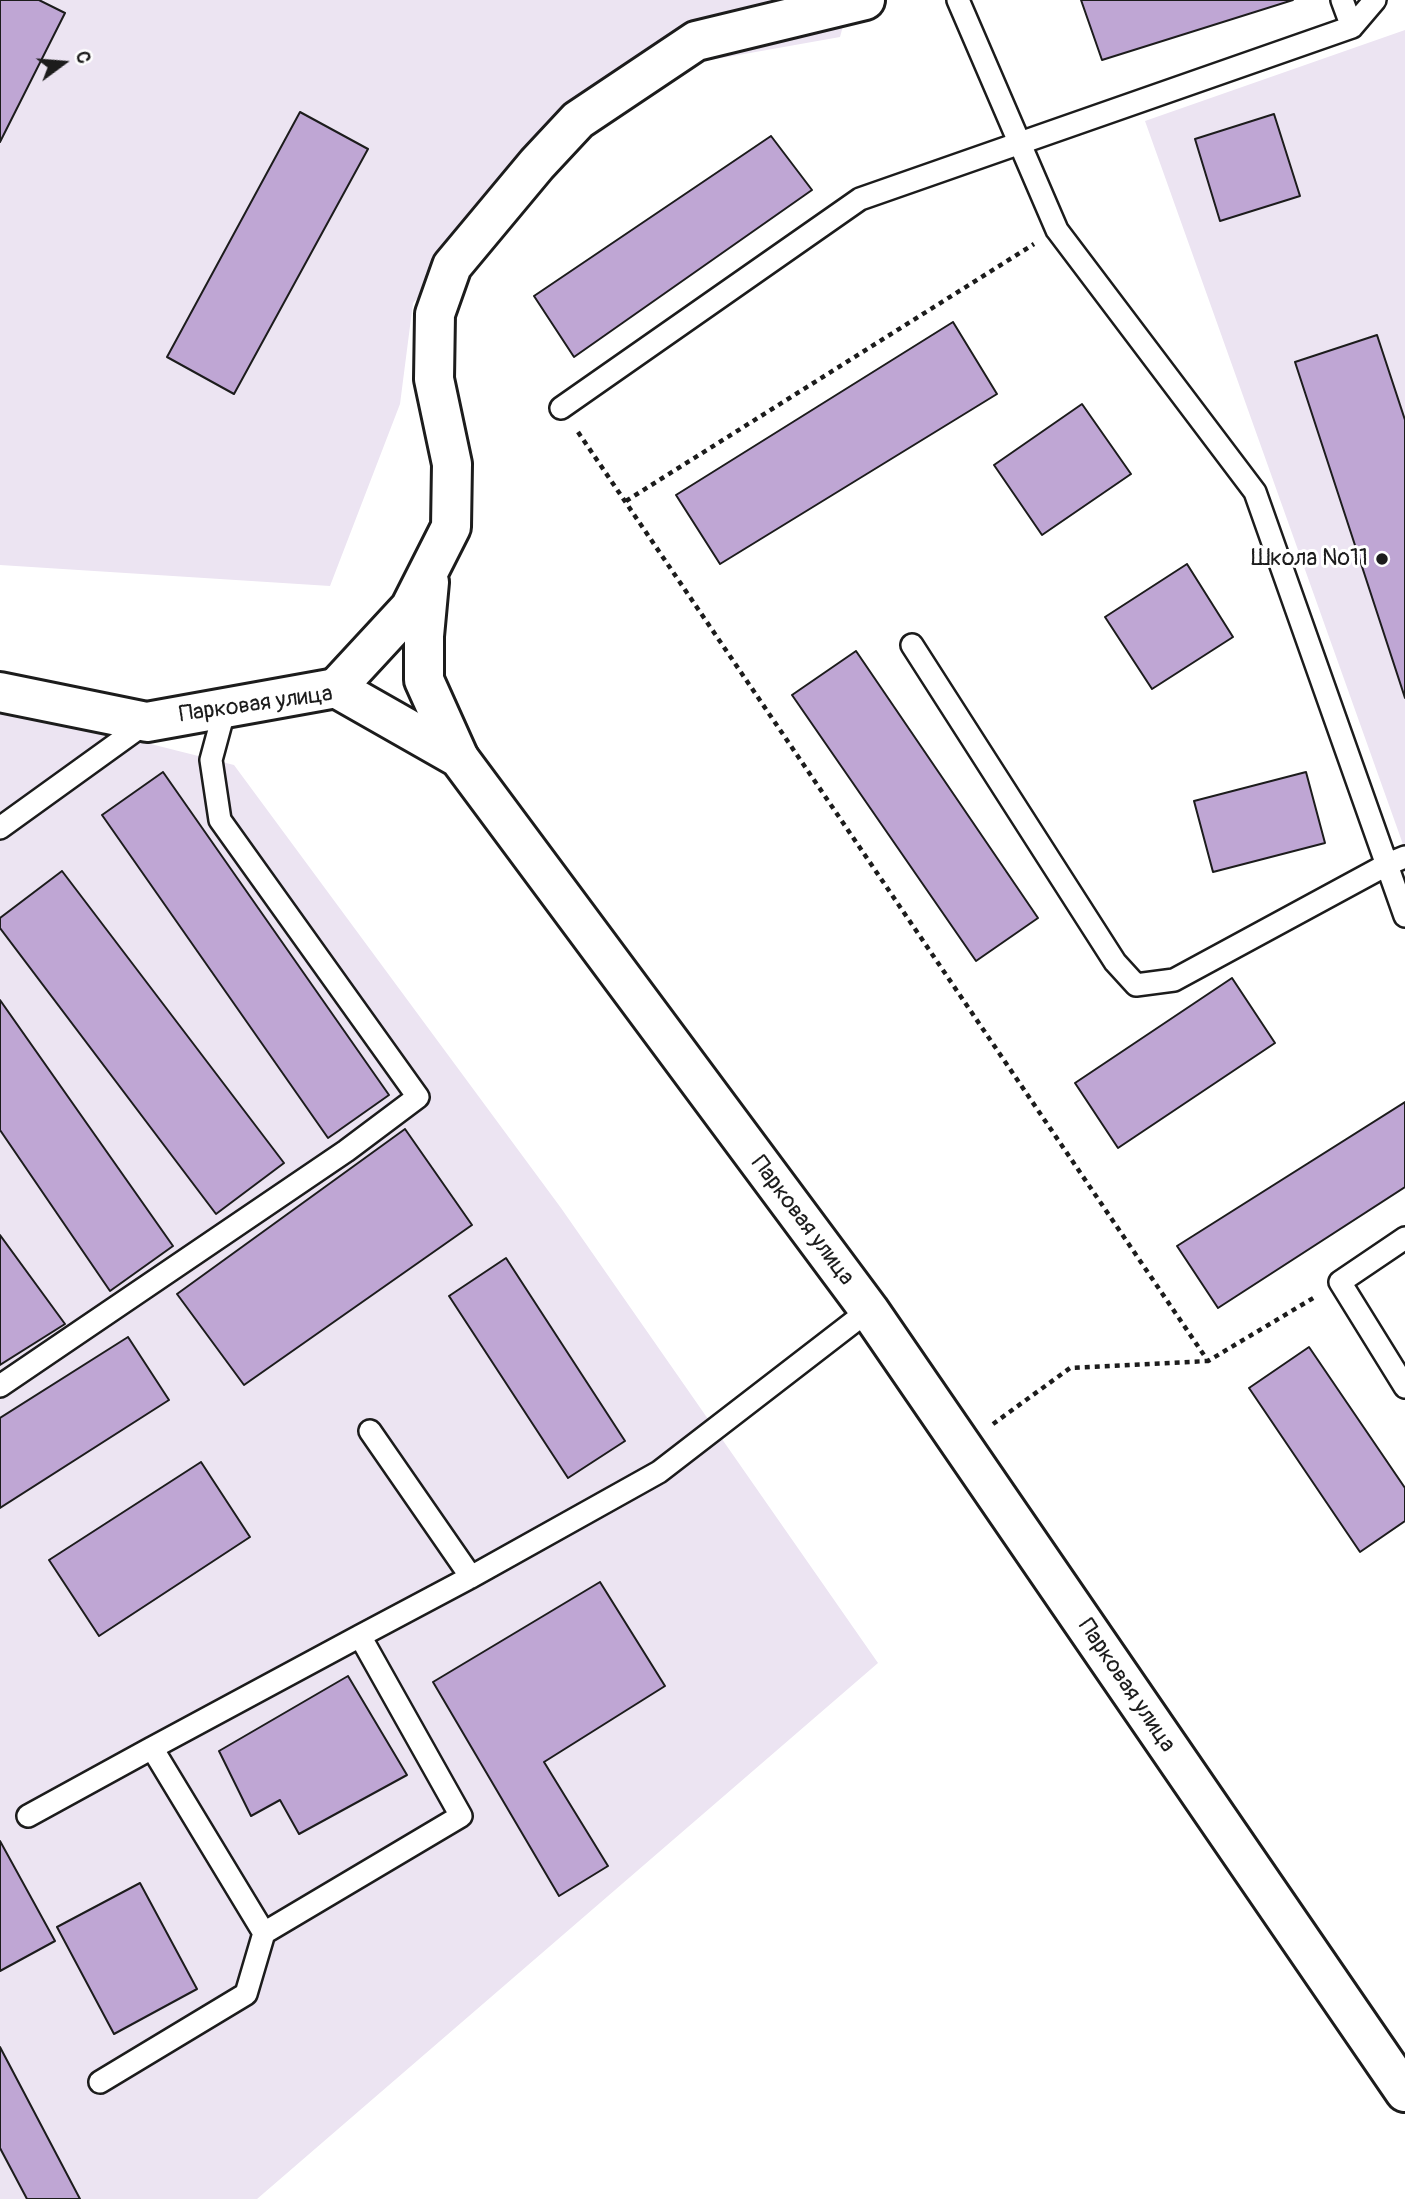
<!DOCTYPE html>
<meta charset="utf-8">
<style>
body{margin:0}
#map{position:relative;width:1405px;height:2199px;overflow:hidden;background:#fff;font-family:Pangolin,sans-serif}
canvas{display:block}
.north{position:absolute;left:28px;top:28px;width:70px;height:70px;-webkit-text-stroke:5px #fff;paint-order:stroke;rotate:74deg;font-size:19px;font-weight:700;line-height:28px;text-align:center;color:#1c1c1c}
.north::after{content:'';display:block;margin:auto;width:24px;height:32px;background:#1c1c1c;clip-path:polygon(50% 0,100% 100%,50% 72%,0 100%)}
</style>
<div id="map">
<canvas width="1405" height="2199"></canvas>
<div class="north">С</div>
</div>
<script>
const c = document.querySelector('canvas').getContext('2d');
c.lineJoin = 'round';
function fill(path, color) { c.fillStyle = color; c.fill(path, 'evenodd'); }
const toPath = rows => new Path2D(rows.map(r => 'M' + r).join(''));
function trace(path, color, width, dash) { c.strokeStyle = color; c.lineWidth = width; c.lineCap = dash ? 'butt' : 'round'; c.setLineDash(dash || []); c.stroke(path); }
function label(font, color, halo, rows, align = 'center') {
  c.font = font + ' Pangolin,sans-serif'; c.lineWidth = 6; c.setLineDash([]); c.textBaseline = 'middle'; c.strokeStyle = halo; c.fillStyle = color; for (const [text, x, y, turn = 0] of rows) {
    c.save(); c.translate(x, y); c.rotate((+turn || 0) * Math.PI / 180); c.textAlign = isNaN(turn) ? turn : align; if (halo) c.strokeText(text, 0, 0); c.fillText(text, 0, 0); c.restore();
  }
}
const built = toPath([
 [0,0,850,0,840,37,626,75,413,303,400,404,330,586,0,565],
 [1405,30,1405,850,1145,121],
 [0,706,234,765,561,1208,878,1663,257,2199,0,2199]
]);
const building = toPath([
 [0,0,39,0,65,13,0,142,0,0],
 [1081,0,1293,0,1102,60,1081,0],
 [300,112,368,149,234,394,167,357,300,112],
 [1274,114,1300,196,1220,221,1195,139,1274,114],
 [771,136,812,190,574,357,534,296,771,136],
 [953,322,997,394,720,564,676,495,953,322],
 [1377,335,1405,420,1405,698,1295,362,1377,335],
 [1082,404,1131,474,1042,535,994,465,1082,404],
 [1187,564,1233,637,1152,689,1105,617,1187,564],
 [856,651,1038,918,976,961,792,695,856,651],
 [163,772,389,1095,328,1138,102,815,163,772],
 [1306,772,1325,843,1213,872,1194,801,1306,772],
 [62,871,284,1163,216,1214,0,928,0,918,62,871],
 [1232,978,1275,1043,1118,1148,1075,1083,1232,978],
 [0,1000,173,1246,110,1291,0,1130,0,1000],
 [1405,1102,1405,1187,1218,1308,1177,1246,1405,1102],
 [405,1129,472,1225,244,1385,177,1294,405,1129],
 [0,1235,65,1324,0,1365,0,1235],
 [506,1258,625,1441,568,1478,449,1296,506,1258],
 [128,1337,169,1400,0,1508,0,1418,128,1337],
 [1309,1347,1405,1488,1405,1521,1360,1552,1249,1388,1309,1347],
 [201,1462,250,1537,99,1636,49,1560,201,1462],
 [600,1582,665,1686,544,1762,608,1866,559,1896,433,1682,600,1582],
 [348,1676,407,1775,299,1834,280,1800,251,1816,219,1751,348,1676],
 [0,1841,55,1941,0,1971,0,1841],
 [140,1883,197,1989,114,2034,57,1927,140,1883],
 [0,2047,80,2199,27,2199,0,2148,0,2047]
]);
const path = toPath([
 [578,432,1208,1361,1315,1297],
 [626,501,1034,244],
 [993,1424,1070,1368,1207,1361]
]);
const service = toPath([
 [958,0,1057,230,1255,492,1405,916],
 [1342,0,1352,27],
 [561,408,860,199,1352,27,1375,0],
 [912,645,1115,962,1136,985,1174,980,1388,864,1405,857],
 [0,828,147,722],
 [1405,1238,1340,1282,1405,1387],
 [0,1386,346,1151,418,1097,220,820,211,760,225,708],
 [370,1431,471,1577],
 [360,1636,461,1816,264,1933,152,1748,360,1636,471,1577,659,1472,869,1310],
 [28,1816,152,1748],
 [100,2082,246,1994,264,1933]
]);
const minor = toPath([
 [429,582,424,636,424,680,459,758],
 [336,688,410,608,451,527,452,464,434,379,435,314,452,266,537,164,578,120,696,41,865,0]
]);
const tertiary = toPath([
 [0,692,147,722,336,688,459,758,869,1310,1405,2092]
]);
const markers = [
 [1382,559,7,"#1c1c1c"]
];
const poiNames = [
 ["Школа №11",1368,559]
];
const streetNames = [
 ["Парковая улица",256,705,-8],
 ["Парковая улица",802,1221,53],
 ["Парковая улица",1126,1686,56]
];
fill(built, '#ece4f2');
fill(building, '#bfa6d4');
trace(building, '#1c1c1c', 2);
trace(service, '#1c1c1c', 26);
trace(minor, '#1c1c1c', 44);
trace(tertiary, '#1c1c1c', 44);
trace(path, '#1c1c1c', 4.5, [5, 5]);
trace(service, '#fff', 21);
trace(minor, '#fff', 38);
trace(tertiary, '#fff', 38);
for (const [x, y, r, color] of markers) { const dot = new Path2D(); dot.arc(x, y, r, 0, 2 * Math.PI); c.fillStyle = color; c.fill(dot); trace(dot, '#fff', 2.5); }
label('23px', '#1c1c1c', '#fff', poiNames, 'right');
label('23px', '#1c1c1c', '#fff', streetNames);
</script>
